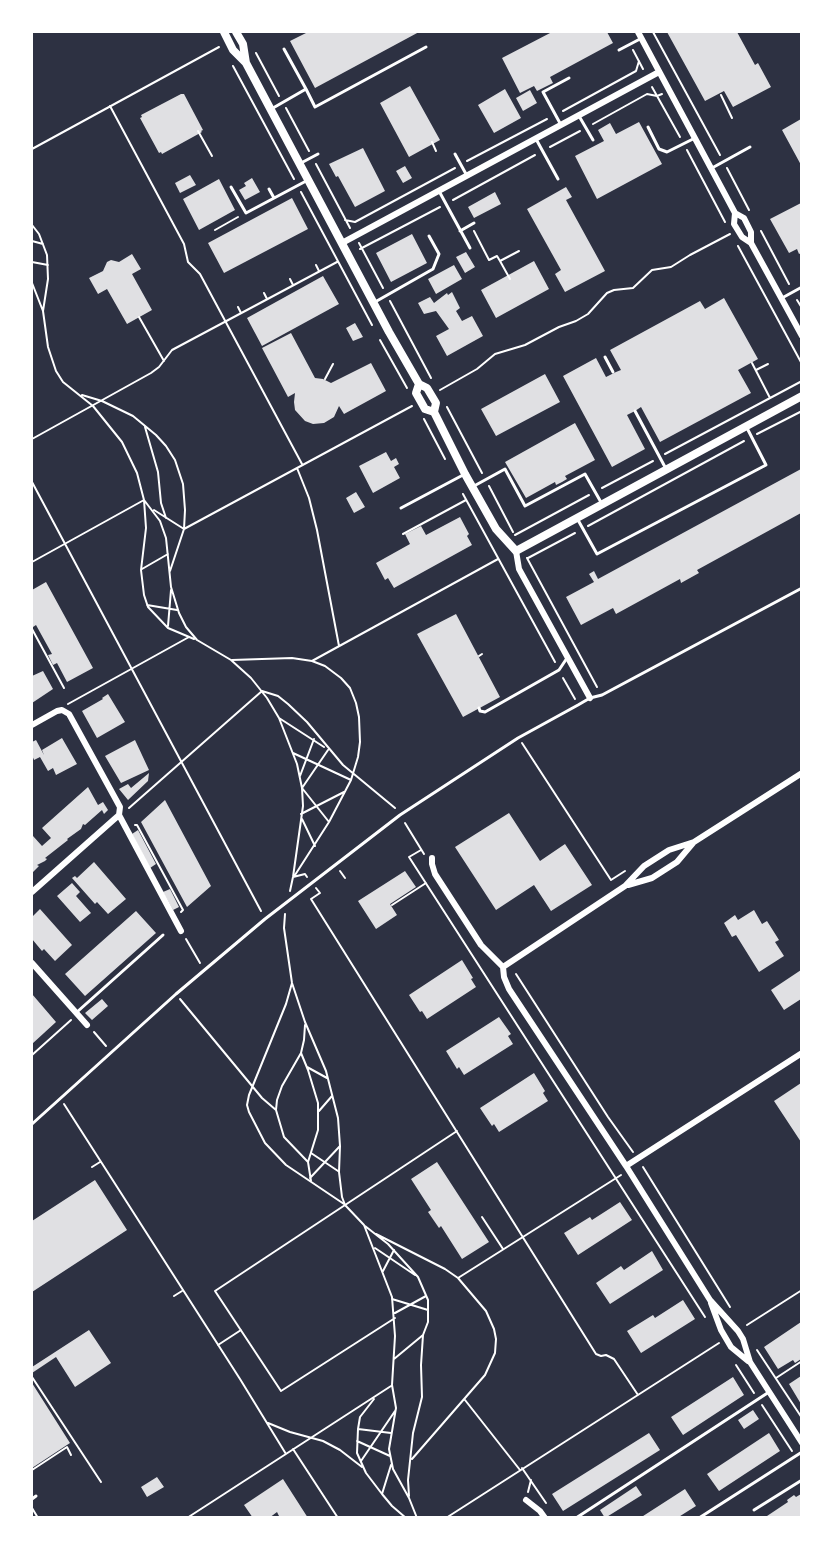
<!DOCTYPE html>
<style>
body{margin:0}
#map{position:relative;width:833px;height:1549px;overflow:hidden;background:#2d3142;font-family:"Fira Sans Condensed",sans-serif}
canvas{display:block}
.frame{position:absolute;inset:0;border:33px solid #fff;pointer-events:none}
</style>
<div id="map">
<canvas width="833" height="1549"></canvas>
<div class="frame"></div>
</div>
<script>
const c = document.querySelector('canvas').getContext('2d');
c.lineJoin = 'round';
function fill(path, color) { c.fillStyle = color; c.fill(path, 'evenodd'); }
const toPath = rows => new Path2D(rows.map(r => 'M' + r).join(''));
function trace(path, color, width, dash) { c.strokeStyle = color; c.lineWidth = width; c.lineCap = dash ? 'butt' : 'round'; c.setLineDash(dash || []); c.stroke(path); }
const building = toPath([
 [308,32,419,32,315,88,290,41],
 [552,32,607,32,613,43,550,77,553,83,537,91,534,86,520,93,502,58],
 [667,32,737,32,755,65,758,63,771,87,733,107,724,91,705,101],
 [410,86,440,140,409,157,380,103],
 [505,89,521,118,494,133,478,105],
 [530,90,537,103,523,111,516,98],
 [181,94,184,94,203,130,201,131,202,132,162,154,161,152,159,153,140,118,142,117,141,115],
 [801,119,801,165,782,130],
 [639,122,662,164,597,199,575,156,604,141,598,130,610,123,616,134],
 [363,148,385,191,355,207,338,176,336,177,329,164],
 [405,166,412,178,403,183,396,171],
 [190,175,196,185,180,193,175,183],
 [252,178,260,192,245,200,239,190,246,186,244,183],
 [219,179,235,210,199,230,183,199],
 [566,187,572,197,566,200,605,271,565,292,555,274,561,270,527,209],
 [495,192,501,204,474,218,468,207],
 [292,198,308,229,224,273,208,243],
 [801,203,801,253,799,254,797,249,789,253,770,219],
 [412,234,427,263,391,282,376,253],
 [466,252,475,267,465,273,456,257],
 [132,254,141,269,132,274,152,310,127,324,107,289,98,294,89,278,103,271,107,262,111,260,119,262],
 [534,261,549,289,496,318,481,290],
 [454,265,462,279,436,294,428,279],
 [323,276,339,304,262,346,247,318],
 [452,292,460,308,456,311,462,321,472,316,483,336,447,356,436,336,449,329,436,311,424,314,418,303,430,297,434,303,447,293,448,295],
 [724,298,758,359,738,370,751,393,660,442,641,407,635,411,627,415,645,449,612,467,563,376,596,358,606,377,616,372,621,370,610,350,700,301,705,309],
 [355,323,363,337,353,341,346,328],
 [291,333,315,378,323,379,331,383,371,363,386,391,344,414,339,406,334,417,324,423,313,424,305,421,295,410,294,402,295,393,288,397,262,348],
 [545,374,560,402,496,436,481,409],
 [575,423,595,460,565,476,567,479,562,482,556,485,555,482,526,498,505,462],
 [386,452,391,461,396,458,399,464,394,467,400,478,373,493,359,466],
 [801,469,801,513,697,570,699,573,681,583,680,579,616,614,613,608,581,625,566,597,594,582,589,574,594,571,598,579],
 [356,492,365,507,354,513,346,498],
 [460,517,469,534,467,536,472,545,394,588,388,578,385,580,376,563,410,544,405,534,421,526,426,535],
 [46,582,93,668,67,682,57,663,53,665,48,655,52,654,36,625,33,627,32,624,32,590],
 [456,614,500,697,463,717,417,634],
 [43,671,53,689,32,703,32,676],
 [108,694,125,722,97,738,82,711,103,699,102,698],
 [62,738,77,764,56,775,53,768,48,771,40,757,34,760,32,755,32,742,36,740,44,755,42,750],
 [135,740,149,770,121,783,105,756],
 [149,773,148,781,128,800,119,789,128,784,131,788],
 [88,787,98,805,103,802,108,810,104,814,102,810,85,825,83,824,81,829,67,839,68,840,45,858,47,859,45,861,37,865,39,866,32,873,32,837,33,836,42,846,51,838,42,828],
 [165,800,211,886,187,907,141,822],
 [509,813,540,861,565,844,592,885,551,911,534,885,496,910,455,847],
 [138,830,156,864,150,868,132,834],
 [94,862,126,899,108,914,97,902,95,904,72,878,75,876,77,878],
 [405,871,416,887,390,904,397,915,376,929,358,901],
 [72,883,80,892,76,896,91,913,80,922,57,896],
 [170,889,179,907,173,910,163,892],
 [40,909,72,945,55,961,44,949,42,951,32,939,32,917],
 [754,910,762,924,767,921,779,940,775,942,784,956,759,972,736,935,732,937,724,923,735,915,738,920],
 [136,911,156,933,85,996,65,974],
 [462,960,473,978,471,979,476,987,427,1019,422,1011,420,1012,409,995],
 [801,970,801,999,784,1010,771,990],
 [32,994,56,1022,32,1044],
 [102,999,108,1006,92,1020,85,1013],
 [499,1017,511,1034,508,1036,513,1044,464,1075,459,1067,457,1069,446,1051],
 [534,1073,545,1091,543,1093,548,1101,499,1132,494,1124,492,1126,480,1108],
 [801,1083,801,1142,774,1101],
 [437,1162,489,1242,462,1259,441,1226,439,1228,428,1212,431,1210,411,1179],
 [95,1180,127,1230,32,1292,32,1221],
 [620,1202,632,1220,578,1255,564,1233,590,1217,592,1220],
 [652,1251,663,1270,610,1304,596,1283,621,1266,624,1270],
 [683,1300,695,1319,641,1353,627,1331,653,1315,655,1318],
 [801,1322,801,1359,795,1363,793,1360,778,1369,764,1347],
 [89,1330,111,1363,75,1387,56,1357,32,1373,32,1367],
 [801,1376,801,1404,789,1384],
 [733,1377,744,1395,683,1435,671,1417],
 [32,1383,70,1443,32,1468],
 [753,1410,759,1419,744,1429,738,1420],
 [649,1433,660,1450,563,1511,552,1494],
 [769,1433,780,1451,719,1491,707,1474],
 [157,1477,164,1487,147,1497,141,1487],
 [283,1479,308,1518,280,1518,277,1512,269,1518,253,1518,244,1505],
 [636,1486,642,1495,605,1518,600,1510],
 [685,1489,696,1506,677,1518,640,1518],
 [801,1494,801,1518,764,1518,788,1502,787,1500,794,1495,796,1497]
]);
const path = toPath([
 [653,32,720,155],
 [633,50,643,69],
 [256,53,279,96],
 [233,66,294,179],
 [652,87,680,137],
 [721,95,732,118],
 [110,106,184,244,188,262,200,274,302,464],
 [286,108,309,151],
 [563,111,636,71,639,61],
 [593,124,647,94,657,96,662,94],
 [198,131,212,156],
 [432,142,436,151],
 [550,147,580,131],
 [32,149,219,47],
 [687,150,725,222],
 [467,161,547,119],
 [316,164,350,228],
 [727,168,749,210],
 [301,192,372,325],
 [453,200,535,155],
 [345,220,355,222,455,168],
 [32,225,39,234,47,255,48,279,43,311],
 [215,230,238,217],
 [474,231,489,260,497,256,500,261],
 [761,231,789,284],
 [32,241,43,244],
 [359,243,383,288],
 [738,246,802,364],
 [360,249,440,207],
 [32,262,48,265],
 [316,265,319,271],
 [290,279,293,285],
 [510,279,500,261,519,251],
 [32,283,43,311,48,347,56,371,63,382,93,406,122,442,137,473,144,500,160,521,166,538,171,587,179,613,186,627,197,640,231,660,251,678,267,698,279,718,297,764,302,788,303,806,293,877,290,891],
 [264,293,267,299],
 [797,300,802,308],
 [390,301,431,378],
 [238,307,241,313],
 [139,317,164,361],
 [380,340,407,388],
 [752,363,770,398],
 [756,370,768,364],
 [325,379,333,364],
 [440,390,477,369,495,354,525,345,559,327,576,321,588,314,607,293,614,290,633,288,652,270,671,267,690,255,730,234],
 [82,395,102,401,133,416,156,435,166,446,175,460,183,484,185,510,184,529,170,571],
 [447,407,482,473],
 [424,419,445,459],
 [145,427,158,472,161,503,166,518],
 [757,434,802,411],
 [32,439,151,373,159,367,172,350,337,262],
 [665,454,802,381],
 [297,468,309,498,317,530,339,646],
 [32,482,261,911],
 [489,486,513,532],
 [602,488,653,461],
 [463,494,555,662],
 [154,510,184,529,412,406],
 [588,526,744,441],
 [403,534,466,500],
 [515,535,589,495],
 [527,558,597,687],
 [528,558,575,533],
 [32,562,144,500,146,528,141,570,144,595,148,607,168,628,194,639],
 [142,569,168,554],
 [147,605,177,610],
 [168,626,171,590],
 [32,629,64,688],
 [479,656,482,654],
 [232,660,292,658,312,661,325,666,341,678,350,688,356,703,359,717,360,742,358,757,351,780,329,822,295,875],
 [312,661,498,559],
 [563,678,575,699],
 [68,704,189,637],
 [279,718,324,747],
 [522,743,611,880,625,871],
 [328,750,302,788,329,822],
 [293,753,351,780],
 [300,776,314,739],
 [129,808,262,691,278,696,288,704,307,722,343,765,395,808],
 [301,814,344,792],
 [302,819,315,846],
 [405,823,424,854],
 [135,825,137,825,183,910,181,912],
 [421,850,409,857,705,1317],
 [340,871,345,878],
 [293,877,305,874,307,877],
 [316,888,320,893,311,899,596,1354,601,1356,606,1355,614,1359,638,1395],
 [392,905,426,883],
 [285,914,284,928,292,983,305,1022,326,1071,338,1118,340,1146,339,1172,342,1197,345,1205,364,1225,392,1297,395,1336,392,1385,396,1408,389,1449,393,1469,409,1498,417,1518],
 [186,939,200,963],
 [516,974,608,1117,633,1152],
 [292,983,286,1004,249,1095,247,1105,249,1112,265,1143,286,1165,344,1204],
 [180,999,262,1098,276,1110],
 [305,1025,304,1040,301,1053,282,1086,277,1100,276,1110,284,1137,308,1162,311,1181],
 [94,1032,106,1046],
 [301,1053,308,1070,318,1103,318,1130,308,1162],
 [32,1055,71,1020],
 [307,1067,327,1078],
 [64,1104,240,1379,286,1454],
 [319,1111,332,1096],
 [311,1153,338,1171],
 [92,1167,100,1162],
 [643,1167,730,1307],
 [310,1178,340,1146],
 [482,1217,503,1249],
 [365,1226,388,1244,418,1277,428,1300,428,1322,423,1335,421,1365,422,1397,413,1433,408,1480,409,1496],
 [376,1234,445,1269,458,1278,486,1311,494,1329,496,1339,495,1353,485,1375,412,1459],
 [375,1248,415,1275],
 [383,1271,394,1250],
 [458,1278,621,1175],
 [174,1296,182,1291],
 [392,1299,428,1310],
 [395,1313,426,1296],
 [395,1318,281,1391,215,1291,457,1131],
 [747,1325,802,1290],
 [218,1345,241,1330],
 [757,1350,802,1418],
 [394,1359,423,1335],
 [736,1365,754,1393],
 [32,1377,101,1482],
 [776,1378,802,1361],
 [374,1399,360,1417,358,1429,357,1453,366,1473,382,1494,392,1506,406,1518],
 [465,1400,520,1470],
 [762,1405,792,1451],
 [268,1423,290,1432,323,1441,340,1450,362,1467],
 [358,1429,391,1433],
 [357,1441,390,1456],
 [293,1449,338,1518],
 [361,1461,395,1411],
 [522,1468,546,1503],
 [32,1470,67,1447,71,1455],
 [528,1492,531,1480],
 [382,1494,391,1465],
 [32,1508,38,1518],
 [187,1518,391,1386],
 [446,1518,719,1343]
]);
const service = toPath([
 [619,50,640,39],
 [306,89,315,107,426,47],
 [273,108,306,89,284,49],
 [579,116,593,140],
 [561,125,543,92,569,78],
 [648,127,659,149,667,152,695,138],
 [536,139,558,179],
 [455,154,466,174],
 [301,163,318,154],
 [712,168,750,147],
 [231,187,246,213,308,180],
 [269,189,274,198],
 [439,191,470,248],
 [460,231,474,223],
 [782,298,802,287],
 [375,302,433,269,439,254,429,236],
 [605,357,613,372],
 [635,411,665,467],
 [474,486,505,469,525,506,585,474,602,504],
 [401,508,463,475],
 [578,520,597,554,766,465,747,428],
 [479,708,480,711,485,712,559,670,567,658],
 [77,1012,163,935],
 [32,1124,176,994,265,919,400,815,518,738,578,705,590,698,602,695,802,588],
 [32,1499,36,1496],
 [754,1510,802,1480],
 [576,1518,769,1392],
 [699,1518,802,1452]
]);
const minor = toPath([
 [638,32,735,213,744,218,751,232,751,243,802,336],
 [735,213,734,224,742,237,751,243],
 [342,243,659,72],
 [516,551,519,569,590,698],
 [32,725,57,711,62,710,69,714,120,807,119,815,32,892],
 [119,815,181,931],
 [432,858,432,864,435,874,481,945,503,967,504,977,509,989,626,1166,710,1300,738,1331,743,1339,750,1362,802,1443],
 [628,885,652,878,677,862,693,843],
 [32,963,87,1025],
 [503,967,625,886,644,866,669,850,694,842,802,773],
 [626,1166,802,1053],
 [711,1303,721,1330,731,1347,748,1361],
 [526,1500,540,1511,545,1518]
]);
const tertiary = toPath([
 [224,32,233,50,246,63],
 [236,32,243,44,246,63,389,332,419,384,427,388,436,403,434,412,465,474,496,529,516,551,802,396],
 [419,384,416,393,425,409,434,412]
]);
fill(building, '#e0e0e3');
trace(path, '#fff', 2);
trace(service, '#fff', 3);
trace(minor, '#fff', 6);
trace(tertiary, '#fff', 8);
</script>
